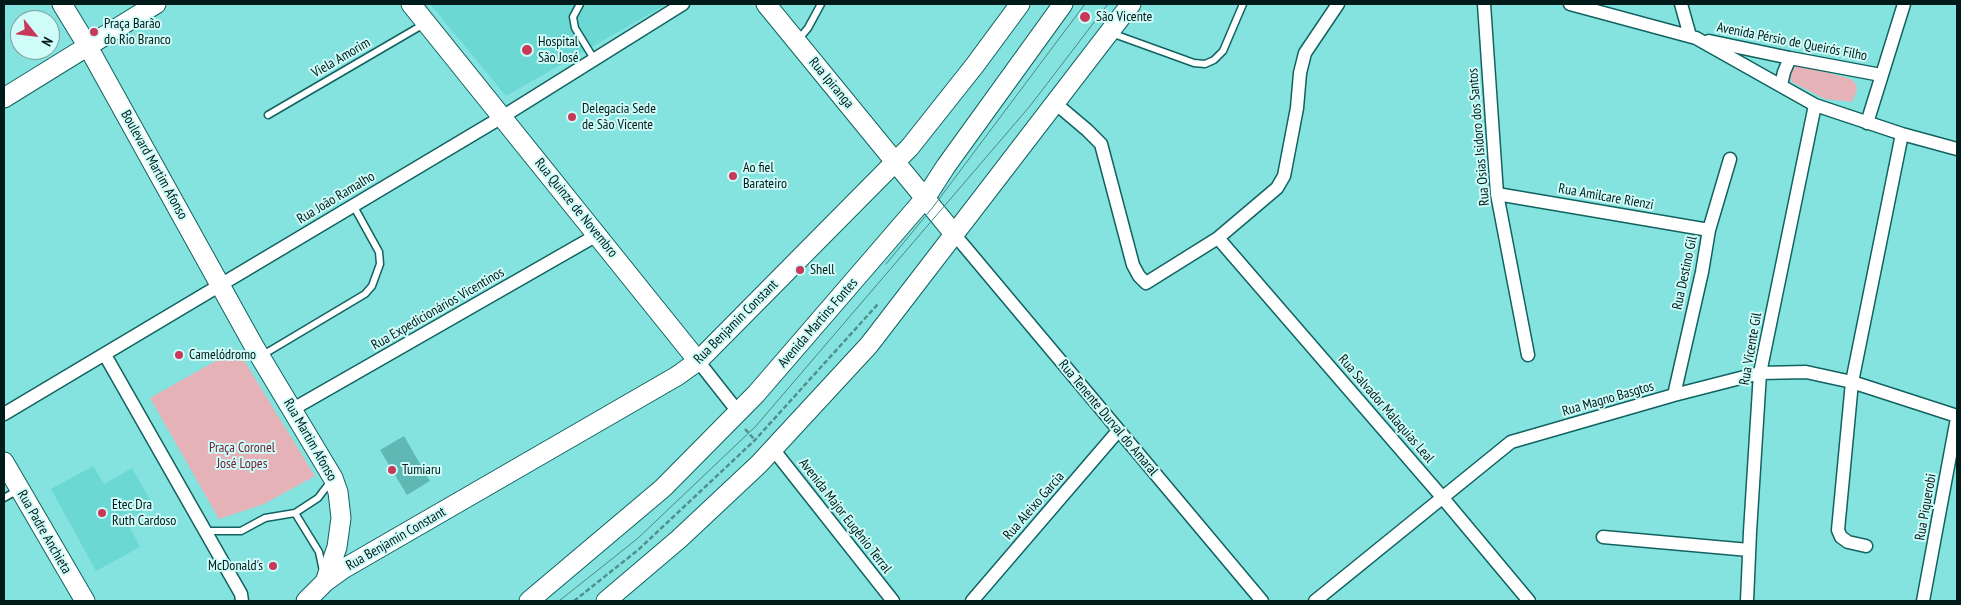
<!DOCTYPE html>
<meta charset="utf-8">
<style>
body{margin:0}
#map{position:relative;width:1961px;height:605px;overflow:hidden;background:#85e3df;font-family:"PT Sans Narrow",sans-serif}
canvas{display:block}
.frame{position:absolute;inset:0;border:5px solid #001b1a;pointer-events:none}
.north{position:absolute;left:10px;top:10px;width:50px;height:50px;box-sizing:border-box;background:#cffbf8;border:1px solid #7ca19f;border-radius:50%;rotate:119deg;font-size:14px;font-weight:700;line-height:20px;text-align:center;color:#001b1a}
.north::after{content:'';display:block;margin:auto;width:18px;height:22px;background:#c83859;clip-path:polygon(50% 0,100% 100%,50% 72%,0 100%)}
</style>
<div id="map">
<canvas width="1961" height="605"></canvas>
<div class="frame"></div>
<div class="north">N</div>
</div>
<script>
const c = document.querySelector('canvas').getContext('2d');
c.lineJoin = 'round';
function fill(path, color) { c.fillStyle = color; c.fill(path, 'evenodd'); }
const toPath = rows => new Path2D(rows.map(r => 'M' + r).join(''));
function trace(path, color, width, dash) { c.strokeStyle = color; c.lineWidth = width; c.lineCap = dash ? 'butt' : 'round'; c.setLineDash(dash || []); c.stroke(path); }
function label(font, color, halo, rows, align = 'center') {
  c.font = font + ' "PT Sans Narrow",sans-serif'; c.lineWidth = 4; c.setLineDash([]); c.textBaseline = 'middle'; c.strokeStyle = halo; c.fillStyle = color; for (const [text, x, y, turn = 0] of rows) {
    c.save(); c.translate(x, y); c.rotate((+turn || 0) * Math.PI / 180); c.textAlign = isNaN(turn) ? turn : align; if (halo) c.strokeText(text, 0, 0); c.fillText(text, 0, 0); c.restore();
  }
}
const built = toPath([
 [430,4,667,4,506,96],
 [93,466,104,484,132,468,153,505,126,520,140,547,96,571,51,489]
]);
const green = toPath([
 [1796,64,1851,79,1856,84,1857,91,1852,102,1825,99,1792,82,1789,76,1791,70],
 [237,349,315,476,264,504,219,519,150,398]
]);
const water = toPath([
 [404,436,430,481,407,495,380,450]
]);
const path = toPath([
 [745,429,755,440],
 [574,601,638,550,755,440,878,304]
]);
const lane = toPath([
 [580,4,573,17,575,28,594,59],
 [1111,33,1194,63,1205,64,1214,60,1223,51,1243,4],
 [797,41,808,28,821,4],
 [268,115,424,24],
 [261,356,365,294,372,286,380,264,379,252,353,205],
 [4,498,18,490],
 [295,513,319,552,323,571],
 [206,531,241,531,265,518,295,513,318,498,331,481]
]);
const street = toPath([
 [1484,4,1497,194,1528,355],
 [1570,4,1696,38,1815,105,1902,134,1957,149],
 [1681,4,1690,36],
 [1709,41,1790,58,1881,75],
 [1781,85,1784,72,1790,58],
 [1055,103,1087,130,1101,144,1133,265,1139,276,1146,283,1218,238,1277,188,1284,176,1297,108,1300,73,1305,53,1338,4],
 [1867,123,1904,4],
 [1497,194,1709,230],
 [955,235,1262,601],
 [1218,238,1442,497,1529,601],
 [105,355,241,594,242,601],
 [698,361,739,413],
 [1674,395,1702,272,1709,230,1730,159],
 [293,409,597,235],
 [4,414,502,117,683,4],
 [773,449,893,601],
 [1603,537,1749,550],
 [1866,546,1848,542,1841,537,1838,530,1852,382,1902,134],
 [972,601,1118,431],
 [1315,601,1511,442,1674,395,1760,373,1806,372,1852,382,1957,416],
 [1747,601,1750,532,1760,373,1815,105],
 [1923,601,1957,418]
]);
const secondary = toPath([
 [62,4,87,45,255,348,333,478,338,492,341,518,337,547,325,582,306,601],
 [411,4,698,361],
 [766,4,955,235],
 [4,98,156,4],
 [4,462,85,601],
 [325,582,343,569,677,376,698,361,910,147,975,65,1020,4],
 [529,601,663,488,756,394,926,197,946,166,1063,4],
 [606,601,679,539,759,464,869,345,1131,4]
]);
const tram = toPath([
 [886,264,933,207,1085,4],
 [559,601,637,539,756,426,1030,106,1108,4]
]);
const markers = [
 [1085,17,6,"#c83859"],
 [94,32,5,"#c83859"],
 [527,50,6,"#c83859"],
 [572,117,5,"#c83859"],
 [733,176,5,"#c83859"],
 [800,270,5,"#c83859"],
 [179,355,5,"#c83859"],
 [392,470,5,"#c83859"],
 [102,513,5,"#c83859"],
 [273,566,5,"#c83859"]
];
const poiNames = [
 ["São Vicente",1096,17],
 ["Praça Barão",104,24],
 ["do Rio Branco",104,40],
 ["Hospital",538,42],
 ["São José",538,58],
 ["Delegacia Sede",582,109],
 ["de São Vicente",582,125],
 ["Ao fiel",743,168],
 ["Barateiro",743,184],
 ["Shell",810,270],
 ["Camelódromo",189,355],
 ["Tumiaru",402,470],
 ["Etec Dra",112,505],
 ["Ruth Cardoso",112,521],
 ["McDonald's",263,566,"right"]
];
const streetNames = [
 ["Avenida Pérsio de Queirós Filho",1792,42,11],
 ["Viela Amorim",341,58,-30],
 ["Rua Ipiranga",831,83,50],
 ["Rua Osias Isidoro dos Santos",1479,137,-95],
 ["Boulevard Martim Afonso",154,165,61],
 ["Rua Amilcare Rienzi",1606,197,10],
 ["Rua João Ramalho",336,198,-31],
 ["Rua Quinze de Novembro",576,208,51],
 ["Rua Destino Gil",1685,273,-78],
 ["Rua Expedicionários Vicentinos",438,309,-30],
 ["Rua Benjamin Constant",736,322,-45],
 ["Avenida Martins Fontes",818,323,-49],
 ["Rua Vicente Gil",1751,349,-80],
 ["Rua Magno Basgtos",1608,399,-16],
 ["Rua Salvador Malaquias Leal",1386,409,49],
 ["Rua Tenente Durval do Amaral",1108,418,50],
 ["Rua Martim Afonso",310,440,60],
 ["Rua Aleixo Garcia",1034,506,-49],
 ["Rua Piquerobi",1926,507,-80],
 ["Avenida Major Eugênio Terral",845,516,52],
 ["Rua Padre Anchieta",44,532,60],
 ["Rua Benjamin Constant",396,539,-30]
];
const parkNames = [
 ["Praça Coronel",242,448],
 ["José Lopes",242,464]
];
fill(built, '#6cd8d4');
fill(green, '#e5b2b7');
fill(water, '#60b8b5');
trace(lane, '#116260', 9);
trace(street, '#116260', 15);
trace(secondary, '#116260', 21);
trace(path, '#4e908e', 2.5, [5, 2.5]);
trace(lane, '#fff', 6);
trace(street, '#fff', 12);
trace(secondary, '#fff', 19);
trace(tram, '#488785', 1);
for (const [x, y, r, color] of markers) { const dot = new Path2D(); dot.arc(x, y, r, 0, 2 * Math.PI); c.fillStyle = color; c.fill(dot); trace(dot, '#cffbf8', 2); }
label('14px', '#001b1a', '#cffbf8', poiNames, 'left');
label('14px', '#001b1a', '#cffbf8', streetNames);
label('14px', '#721f31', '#cffbf8', parkNames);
</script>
